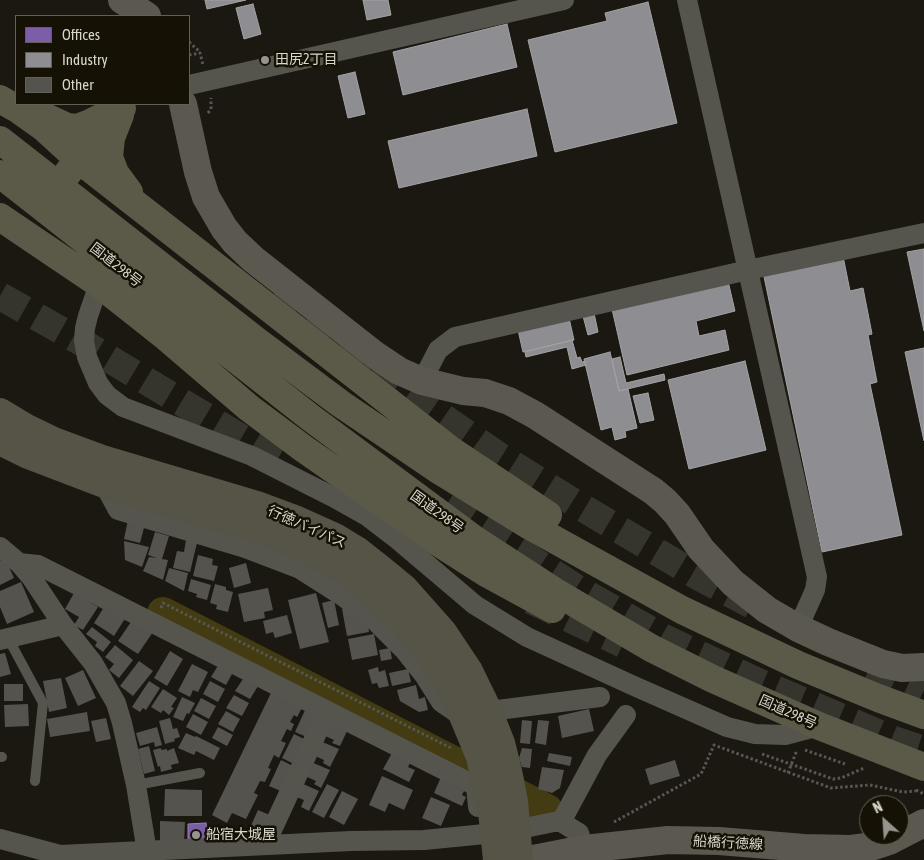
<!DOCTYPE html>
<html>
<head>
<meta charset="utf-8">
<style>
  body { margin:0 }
  #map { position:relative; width:924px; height:860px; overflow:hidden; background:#1a1811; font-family:"Asap Condensed",sans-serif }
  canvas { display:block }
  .legend { position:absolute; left:15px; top:15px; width:175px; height:90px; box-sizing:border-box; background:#151205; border:1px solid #636155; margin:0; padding:6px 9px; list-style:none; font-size:15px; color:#d8d7ce }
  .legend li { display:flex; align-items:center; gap:10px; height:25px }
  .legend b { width:25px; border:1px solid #636155 }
  .north { position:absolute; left:859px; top:795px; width:50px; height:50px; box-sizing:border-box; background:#151205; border:1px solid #636155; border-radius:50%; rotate:334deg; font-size:14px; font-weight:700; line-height:20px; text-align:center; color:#d8d7ce }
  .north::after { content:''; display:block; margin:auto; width:18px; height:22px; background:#96948c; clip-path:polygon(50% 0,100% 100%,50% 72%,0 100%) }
</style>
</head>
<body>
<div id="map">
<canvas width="924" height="860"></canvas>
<ul class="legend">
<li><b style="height:14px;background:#7b5ea7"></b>Offices</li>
<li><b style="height:14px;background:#8d8d92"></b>Industry</li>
<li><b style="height:14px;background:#55534d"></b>Other</li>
</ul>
<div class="north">N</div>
</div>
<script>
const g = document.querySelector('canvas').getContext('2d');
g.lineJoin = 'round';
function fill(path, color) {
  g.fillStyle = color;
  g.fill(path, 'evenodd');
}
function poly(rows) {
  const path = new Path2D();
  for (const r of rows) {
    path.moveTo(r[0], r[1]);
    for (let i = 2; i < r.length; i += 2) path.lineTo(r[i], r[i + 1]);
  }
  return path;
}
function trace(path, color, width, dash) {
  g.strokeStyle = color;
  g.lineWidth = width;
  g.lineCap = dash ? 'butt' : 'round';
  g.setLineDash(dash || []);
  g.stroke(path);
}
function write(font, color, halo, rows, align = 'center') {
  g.font = font + ' "Asap Condensed","Noto Sans JP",sans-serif';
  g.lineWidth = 5;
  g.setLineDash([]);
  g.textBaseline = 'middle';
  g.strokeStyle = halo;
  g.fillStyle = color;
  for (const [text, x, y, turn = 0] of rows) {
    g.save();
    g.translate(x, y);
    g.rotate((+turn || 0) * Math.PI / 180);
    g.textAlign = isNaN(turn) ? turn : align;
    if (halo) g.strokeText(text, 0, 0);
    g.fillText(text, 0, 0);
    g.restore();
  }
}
const offices = poly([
  [206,823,207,832,220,832,220,843,188,845,188,824,206,823]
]);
fill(offices, '#7b5ea7');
trace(offices, '#9782b3', 1);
const industry = poly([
  [205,0,246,0,207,9,205,0],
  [363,0,388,0,391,15,367,20,363,0],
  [648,2,677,123,555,152,528,40,607,21,605,13,648,2],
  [253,4,261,34,244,39,236,8,253,4],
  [507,24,517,67,403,95,393,52,507,24],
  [355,72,365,114,348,118,338,76,355,72],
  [527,109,537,156,399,188,388,141,527,109],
  [924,249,924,331,907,252,924,249],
  [843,256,850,291,863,288,872,334,868,335,877,382,870,384,902,535,822,552,763,272,843,256],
  [728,281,735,311,696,321,699,336,725,330,729,350,627,375,612,309,728,281],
  [594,313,598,332,588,335,583,316,594,313],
  [569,318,574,340,523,352,518,330,569,318],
  [572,340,577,358,580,357,582,362,585,361,586,365,572,369,567,347,526,357,525,352,572,340],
  [924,348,924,441,905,352,924,348],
  [610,352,619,391,628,389,637,428,625,431,626,437,615,440,612,427,601,430,584,359,610,352],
  [620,357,626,383,664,374,665,380,619,391,612,359,620,357],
  [745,361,766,450,689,469,668,380,745,361],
  [648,393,654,420,640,423,633,396,648,393]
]);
fill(industry, '#8d8d92');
trace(industry, '#a4a3a4', 1);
trace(poly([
  [163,613,547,810]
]), '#433b11', 32);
fill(poly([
  [128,520,145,524,140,543,124,539],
  [155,532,169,536,162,559,168,560,163,580,143,571,149,557,157,558,148,555],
  [186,540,197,543,190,572,173,568,177,551,184,552],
  [124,541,149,547,142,567,125,560],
  [198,555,213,559,212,565,218,566,214,581,193,576],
  [5,558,14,578,0,585,0,561],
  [246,563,251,583,234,588,229,568],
  [169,568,188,573,184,591,165,581],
  [191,579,211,585,207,600,196,597,197,594,188,591],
  [21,582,34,612,7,624,0,607,0,591],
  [215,584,226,587,226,590,233,592,228,612,216,609,217,605,210,603],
  [268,588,273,610,264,612,265,618,244,622,238,594],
  [74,593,98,607,83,630,74,625,79,617,65,609],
  [316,593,329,642,300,649,288,600],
  [334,600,339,625,328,628,322,603],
  [106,604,126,617,114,636,94,623],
  [349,608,368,625,369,632,347,636,342,609],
  [287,615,292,633,275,638,273,632,266,634,263,621],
  [133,619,153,632,138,654,118,641],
  [92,627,111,642,103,652,95,646,97,642,86,634],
  [374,634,378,655,352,660,348,639],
  [115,645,133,660,119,678,109,670,114,664,105,657],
  [390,648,392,659,381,661,379,650],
  [170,651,183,659,167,686,154,678],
  [5,653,11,674,0,677,0,654],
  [139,661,153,671,133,696,120,686],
  [192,664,208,672,198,692,193,690,190,697,178,691],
  [219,664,233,672,226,685,211,677],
  [378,667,379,672,385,670,389,686,379,688,377,683,372,684,368,670],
  [408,669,411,682,392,686,389,673],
  [83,670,96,698,78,706,65,678],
  [61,678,67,708,49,712,43,681],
  [243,679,258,686,250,699,235,691],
  [149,681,160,688,146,710,143,708,140,712,132,707],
  [210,681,225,689,218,702,203,694],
  [4,684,23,684,23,701,4,701],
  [416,685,419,699,425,697,428,710,419,712,400,701,397,690],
  [163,689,177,698,171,707,174,708,169,715,163,710,161,713,151,707],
  [271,693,302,708,297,717,294,715,290,722,294,724,291,731,287,729,281,741,286,743,279,758,274,755,268,768,271,769,265,782,260,781,254,793,258,795,246,819,232,813,227,823,212,815],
  [234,695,249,703,242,716,226,708],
  [182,697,195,703,189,714,187,713,183,721,173,717],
  [201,698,216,706,209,719,194,711],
  [28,704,29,726,5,727,4,705],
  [306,708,320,714,309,738,295,732],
  [589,709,594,731,562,738,558,716],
  [226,711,240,719,233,732,218,724],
  [87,712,90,731,50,737,47,719],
  [193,714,208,722,201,735,186,727],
  [106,718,111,739,96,742,91,721],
  [170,718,173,729,177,728,180,737,174,739,175,741,165,744,159,721],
  [330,720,348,729,340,746,332,743,334,740,323,735],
  [522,720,532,721,530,744,520,743],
  [538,720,549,721,546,745,535,743],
  [157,727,162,745,155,747,154,742,140,746,136,733],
  [218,727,233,735,227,746,212,738],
  [186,733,195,737,196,736,220,748,214,760,196,751,194,755,178,748],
  [294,734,308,741,296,765,282,758],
  [320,741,339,749,330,767,323,763,324,760,313,755],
  [149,746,155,771,144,774,138,749],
  [161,748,161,750,167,749,167,751,174,748,179,763,171,765,172,769,161,772,160,766,158,767,153,750],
  [522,748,532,749,530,768,522,767,519,758],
  [392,753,410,763,408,767,415,770,409,782,383,769],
  [549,753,572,757,570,766,547,761],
  [281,760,295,767,283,792,269,786],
  [675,760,680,776,650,785,645,769],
  [311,762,330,770,321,788,314,784,316,781,305,776],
  [542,767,564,770,560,788,552,793,538,789],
  [382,776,413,790,404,810,389,803,385,812,369,805],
  [441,777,466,787,462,795,466,797,462,806,434,793],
  [301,783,319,791,309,811,301,807,304,800,294,796],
  [327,784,339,790,324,818,312,812],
  [165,789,202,790,202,816,164,816],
  [342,791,358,799,344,825,329,817],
  [431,797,450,805,441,826,422,818],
  [258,810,272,816,263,837,249,830],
  [160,821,185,822,184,842,160,841]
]), '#55534d');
trace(poly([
  [273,295,412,396,499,456,573,502,701,578,752,605],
  [0,296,78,340,288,466],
  [447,504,576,588,666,639,758,682,894,740,924,750],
  [531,600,623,644],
  [871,665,924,690]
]), '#36352d', 28, [28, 14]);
trace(poly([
  [189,42,200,52],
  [189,55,200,53,203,65],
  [208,113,211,109,211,98],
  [161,608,163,603,453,749],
  [805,750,845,764],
  [762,754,833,779,841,778,864,768],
  [788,773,797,750],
  [916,790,924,794],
  [614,822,701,774,714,745,831,788,870,785,903,792,916,791]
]), '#585752', 3, [2.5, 2.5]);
trace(poly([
  [8,638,43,703,35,781],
  [0,757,2,757],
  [136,785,200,773]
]), '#55544d', 10);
trace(poly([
  [687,0,817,577,815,590,798,628],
  [189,85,564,0],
  [99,284,88,316,85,328,84,341,87,357,98,383,107,395,123,407,252,456,333,497,367,516,397,539,475,605,527,637,634,686,727,727,755,734,785,735,819,726],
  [422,381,438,350,455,337,748,270,924,233],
  [104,484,118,510,245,548,300,569,344,597,375,621,405,651,424,675,441,702,457,713,474,713,600,697],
  [0,547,19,563,31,577,63,625,93,663,116,703,122,723,136,785,147,852],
  [19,563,38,565,476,786,478,807],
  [0,640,63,625],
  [561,822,597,755,626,715],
  [0,839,60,855,351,841,424,840,505,832,554,822,561,822,579,833,584,849],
  [265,845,327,711]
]), '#55544d', 20);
trace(poly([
  [122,0,147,16],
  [183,104,198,172,206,197,224,228,235,242,253,259,375,355,399,371,422,381,463,391,485,393,509,401,535,415,653,491,665,501,677,514,701,549,733,583,767,610,798,628,828,642,883,664,902,668,924,667],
  [528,860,584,849,668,840,719,841,804,848,851,849,874,846,889,841,924,823]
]), '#5b594f', 28);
trace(poly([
  [0,412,25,427,56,442,102,459,260,506,295,519,335,537,358,551,382,570,404,588,443,632,469,671,487,708,501,743,508,771,514,801,519,860],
  [0,441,28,455,104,484,260,529,288,540,320,556,347,572,375,595,402,620,424,647,443,674,458,704,480,757,492,811,497,860]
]), '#565447', 28);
trace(poly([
  [0,99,19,110,43,127,78,159,452,451,548,515],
  [37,113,67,127,77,128,88,124,112,112],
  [120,115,111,138,109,157,115,173,129,192],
  [0,140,258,342,341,404,437,469,530,526,682,610,798,665,878,698,924,715],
  [0,174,311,418,474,539,554,591,651,648,713,679,819,726,924,767],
  [67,174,114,114,122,108],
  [0,217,99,284,166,337,249,408,304,449,439,543,486,573,552,609]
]), '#5b5948', 28);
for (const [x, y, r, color] of [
  [265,60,5,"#96948c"],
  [196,835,5,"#96948c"]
]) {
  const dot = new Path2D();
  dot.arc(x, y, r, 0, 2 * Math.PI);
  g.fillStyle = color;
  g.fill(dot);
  trace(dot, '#151205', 2);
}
write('14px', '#d8d7ce', '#151205', [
  ["田尻2丁目",275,60],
  ["船宿大城屋",206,835]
], 'left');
write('14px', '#d8d7ce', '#151205', [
  ["国道298号",116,265,38],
  ["国道298号",437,512,36],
  ["行徳バイパス",307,527,24],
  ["国道298号",788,712,24],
  ["船橋行徳線",728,843,3]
]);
</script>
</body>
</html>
